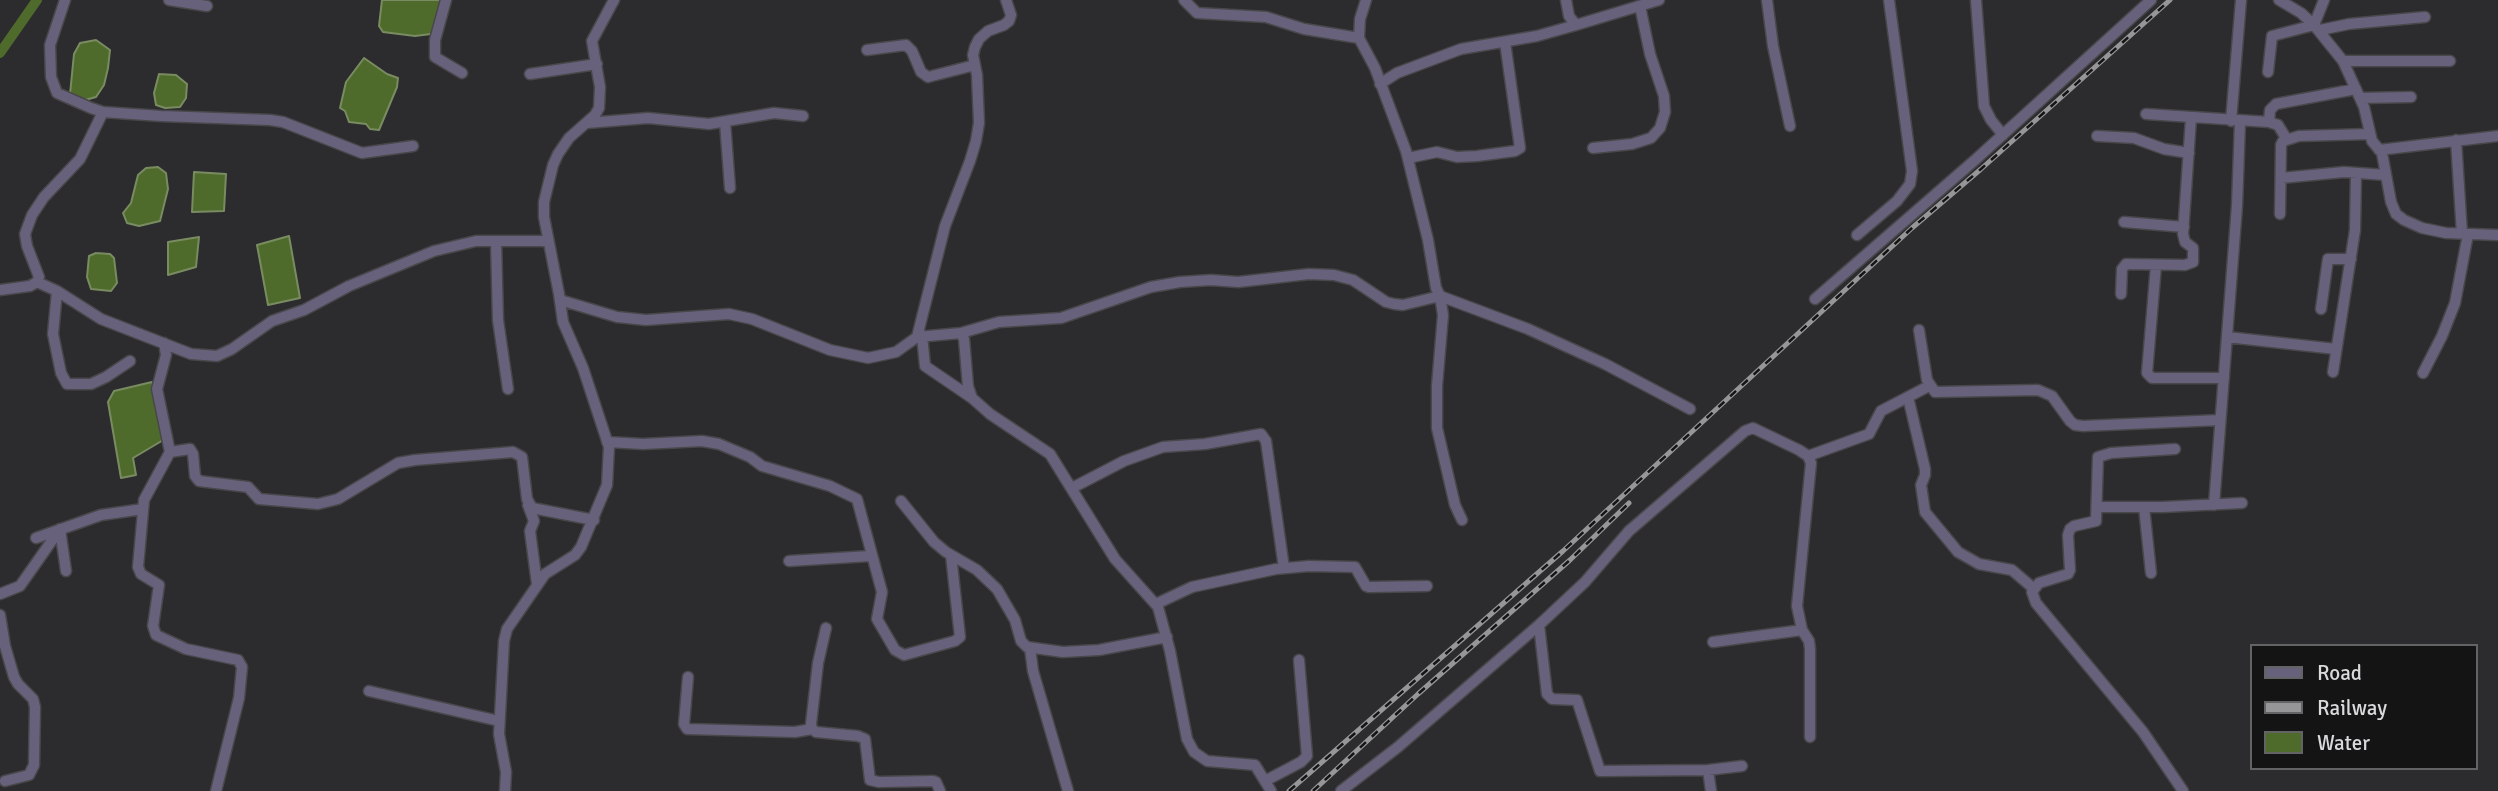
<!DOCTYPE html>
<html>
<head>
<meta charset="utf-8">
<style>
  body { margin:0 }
  #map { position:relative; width:2498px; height:791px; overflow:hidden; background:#2c2b2e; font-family:Signika,sans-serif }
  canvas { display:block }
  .legend { position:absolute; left:2250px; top:644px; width:228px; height:126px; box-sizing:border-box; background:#141415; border:2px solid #636365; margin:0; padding:9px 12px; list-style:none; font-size:21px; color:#dadadc }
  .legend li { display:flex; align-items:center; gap:14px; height:35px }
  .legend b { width:35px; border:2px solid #636365 }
</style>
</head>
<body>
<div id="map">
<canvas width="2498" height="791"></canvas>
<ul class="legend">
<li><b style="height:9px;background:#68617c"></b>Road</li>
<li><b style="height:9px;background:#969598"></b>Railway</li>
<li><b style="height:19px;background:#4f6b2c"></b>Water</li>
</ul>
</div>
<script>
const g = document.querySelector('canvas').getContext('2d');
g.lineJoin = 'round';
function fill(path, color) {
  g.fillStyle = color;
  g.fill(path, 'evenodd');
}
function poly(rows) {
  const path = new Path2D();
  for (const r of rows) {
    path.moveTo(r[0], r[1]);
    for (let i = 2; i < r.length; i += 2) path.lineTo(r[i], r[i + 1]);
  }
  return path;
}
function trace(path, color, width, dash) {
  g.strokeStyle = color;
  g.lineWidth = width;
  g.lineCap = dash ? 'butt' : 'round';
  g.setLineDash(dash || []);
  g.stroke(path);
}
const water = poly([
  [382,0,444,0,438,26,431,34,415,36,383,32,379,26,382,0],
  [96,40,110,50,108,68,104,85,96,97,85,100,70,94,74,54,80,43,96,40],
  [364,58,387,74,398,78,397,87,379,130,370,129,366,124,349,122,345,111,340,108,346,82,364,58],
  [159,74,176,75,187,84,186,98,180,107,165,108,156,105,154,93,159,74],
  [158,167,166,173,168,189,160,221,139,226,127,223,123,213,131,203,138,175,146,168,158,167],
  [194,172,226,174,224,211,192,212,194,172],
  [289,236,300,298,268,305,257,245,289,236],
  [199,237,196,267,168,275,168,242,199,237],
  [96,253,110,254,114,258,117,283,111,291,91,289,87,277,89,256,96,253],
  [152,382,165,439,133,458,136,475,121,478,108,402,114,391,152,382]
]);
fill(water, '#4f6b2c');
trace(water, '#798c61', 2);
trace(poly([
  [0,53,37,0]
]), '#4f6b2c', 10);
const street = poly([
  [65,0,50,45,51,77,57,93,91,108,103,112,161,116,270,120,283,122,362,153,413,146],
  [169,0,207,6],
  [446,0,435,40,435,57,462,73],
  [1184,0,1197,13,1266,17,1304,29,1359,38],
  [1366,0,1360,19,1359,38,1375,68,1406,151,1428,240,1436,288,1440,296,1528,329,1605,364,1690,409],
  [1566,0,1569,16,1576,25,1659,0],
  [1767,0,1773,46,1790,126],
  [1976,0,1984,106,1991,120,2003,135],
  [2279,0,2301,13,2314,25,2343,61,2364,107,2372,141,2382,153,2391,202,2396,214,2404,220,2422,228,2446,233,2498,235],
  [2320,30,2349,24,2425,17],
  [867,50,906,45,912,51,921,72,928,77,975,65],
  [2343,61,2450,61],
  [2268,72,2272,36,2314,25,2324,0],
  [530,74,597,64],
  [1380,84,1397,73,1461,49,1537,36,1576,25],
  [2360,98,2411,97],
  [2146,114,2269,122,2278,125,2286,138],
  [2231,121,2241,0],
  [725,122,730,188],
  [2269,122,2270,110,2276,104,2356,89],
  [587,123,648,118,709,124,774,113,803,116],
  [2097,136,2134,138,2164,149,2189,153],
  [2456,140,2462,234],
  [1593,148,1632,144,1651,138,1660,128,1665,112,1664,96,1650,54,1640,6],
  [2379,150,2498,136],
  [1408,158,1437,152,1457,157,1477,156,1515,151,1520,148,1505,42],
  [2281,178,2344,172,2386,175],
  [2280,214,2281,145,2283,141,2299,136,2370,134],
  [2124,222,2184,227],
  [1857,235,1897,201,1910,184,1912,171,1889,0],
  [496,241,498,320,508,389],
  [2156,265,2147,373,2152,378,2224,378],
  [37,282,57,291,101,319,191,354,217,356,232,349,272,321,304,310,349,286,434,251,476,241,548,241],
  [0,290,30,286,37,282,39,277,27,246,25,234,32,215,44,197,80,159,103,112],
  [57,291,53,334,61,373,67,384,91,384,106,377,130,361],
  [2121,294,2122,269,2126,264,2185,265,2193,262,2193,248,2185,242,2183,234,2191,118],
  [1815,299,1975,160,2151,0],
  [560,300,617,317,646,320,729,314,752,319,830,350,868,358,896,352,917,337,961,333,964,339,968,386,972,398,990,414,1050,454,1115,559,1158,607,1170,651,1187,739,1194,752,1207,761,1255,765,1271,791],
  [2321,309,2328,259,2351,259],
  [1919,330,1927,380,1935,392,2038,390,2052,396,2070,421,2075,425,2083,426,2220,420],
  [961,333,999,322,1061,318,1151,287,1180,282,1211,280,1238,282,1309,274,1334,275,1353,280,1386,302,1394,304,1403,305,1440,296,1443,315,1437,386,1437,428,1455,505,1462,520],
  [922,335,925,366,972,398],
  [917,337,945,226,970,161,976,141,979,123,977,75,973,55,975,47,979,39,988,31,1004,25,1009,21,1011,15,1006,0],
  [2227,337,2336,349],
  [164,343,166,355,157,389,170,452],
  [2333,372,2355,230,2356,173],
  [2423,373,2442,336,2455,303,2468,234],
  [1908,397,1925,469,1925,475,1921,485,1925,512,1958,552,1979,564,2012,570,2033,588],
  [607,442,643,444,702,441,719,444,750,457,762,466,830,486,857,499,882,592,877,619,895,650,904,655,955,641,960,637,951,555],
  [2175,449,2111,453,2098,457,2096,521,2074,526,2070,529,2068,535,2070,570,2068,574,2039,583,2032,592,2036,603,2143,732,2183,791],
  [1808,456,1869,434,1881,411,1929,386],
  [1072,488,1124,461,1163,447,1205,444,1261,434,1266,441,1284,568],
  [901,501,934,542,946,552,977,570,997,589,1015,620,1021,641,1027,647,1063,652,1099,650,1167,637],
  [528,505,534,521,530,531,537,584],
  [2214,505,2237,206,2240,122],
  [2097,507,2163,507,2242,503],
  [2144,507,2151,573],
  [60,529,66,571],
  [36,538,101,515,143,509],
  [789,561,870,556],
  [0,594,20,586,60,529],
  [1156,604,1192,587,1276,569,1309,566,1355,567,1366,586,1369,587,1427,586],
  [0,615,5,646,14,677,18,684,33,699,35,707,34,765,29,775,5,781],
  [1539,625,1547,694,1552,699,1577,700,1600,771,1708,770,1742,766],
  [826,628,818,663,811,724,812,729,816,732,858,736,865,739,870,780,879,782,933,781,936,782,940,791],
  [1713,642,1802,630],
  [1030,648,1033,671,1068,791],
  [688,677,684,724,687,729,795,732,812,729],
  [369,691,499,721],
  [1708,770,1711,791],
  [1265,781,1301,762,1307,756,1299,660],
  [216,791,239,698,242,667,238,660,186,649,156,635,153,626,159,585,141,574,138,567,144,500,170,452,190,449,193,454,195,476,199,481,248,487,259,499,318,504,338,499,398,463,415,460,513,452,522,457,527,499,532,508,594,520],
  [505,791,506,772,499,734,504,641,507,629,545,574,575,555,581,547,607,485,609,447,583,368,563,322,559,294,544,217,544,202,553,165,558,154,569,138,595,115,599,108,600,87,592,41,614,0],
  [1341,791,1398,747,1539,625,1585,582,1629,531,1745,431,1753,428,1799,450,1808,456,1811,463,1797,606,1802,630,1809,641,1810,649,1810,737]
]);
trace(street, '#48474a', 13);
trace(street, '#68617c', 10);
const rail = poly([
  [1289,791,1563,551,1912,228,1981,169,2170,0],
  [1313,791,1418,694,1570,560,1629,503]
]);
trace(rail, '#969598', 5);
trace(rail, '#141415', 2.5, [8]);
</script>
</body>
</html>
